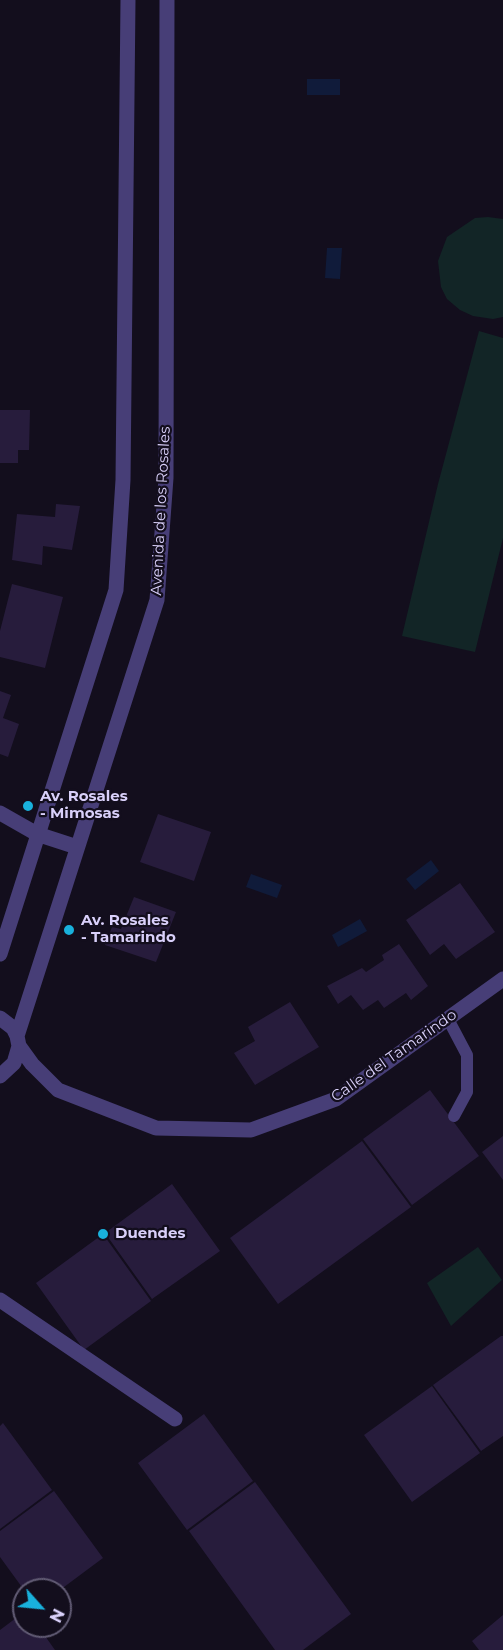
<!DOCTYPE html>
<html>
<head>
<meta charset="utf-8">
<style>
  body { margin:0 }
  #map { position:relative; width:503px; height:1650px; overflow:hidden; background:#130e1d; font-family:Montserrat,sans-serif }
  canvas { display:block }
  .north { position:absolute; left:12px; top:1578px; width:60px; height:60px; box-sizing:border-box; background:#130e1d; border:2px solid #625c75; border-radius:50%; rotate:117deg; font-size:16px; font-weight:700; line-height:24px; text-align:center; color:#d9d0fa }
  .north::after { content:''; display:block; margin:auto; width:21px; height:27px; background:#19b1dc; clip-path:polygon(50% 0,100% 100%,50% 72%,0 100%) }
</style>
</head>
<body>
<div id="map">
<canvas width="503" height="1650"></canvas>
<div class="north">N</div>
</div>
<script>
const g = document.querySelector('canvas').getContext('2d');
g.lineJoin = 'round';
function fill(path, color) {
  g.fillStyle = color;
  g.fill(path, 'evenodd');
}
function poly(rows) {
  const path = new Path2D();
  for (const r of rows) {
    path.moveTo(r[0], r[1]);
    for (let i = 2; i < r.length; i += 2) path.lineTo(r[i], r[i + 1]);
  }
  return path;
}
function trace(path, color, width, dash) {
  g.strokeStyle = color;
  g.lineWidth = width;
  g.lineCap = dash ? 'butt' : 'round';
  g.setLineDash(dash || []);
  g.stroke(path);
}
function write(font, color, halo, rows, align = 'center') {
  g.font = font + ' Montserrat,sans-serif';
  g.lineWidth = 4.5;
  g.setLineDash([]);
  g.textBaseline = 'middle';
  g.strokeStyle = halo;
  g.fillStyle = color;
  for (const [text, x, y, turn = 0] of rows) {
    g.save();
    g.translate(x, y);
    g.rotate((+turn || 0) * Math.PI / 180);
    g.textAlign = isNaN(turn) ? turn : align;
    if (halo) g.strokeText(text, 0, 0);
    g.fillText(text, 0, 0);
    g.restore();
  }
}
fill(poly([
  [488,217,503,219,503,317,493,319,473,316,460,310,447,299,441,287,438,261,447,237,475,218],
  [479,331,503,338,503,538,475,652,402,636,438,484],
  [478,1247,502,1280,451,1326,427,1283]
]), '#122526');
fill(poly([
  [307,79,340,79,340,95,307,95],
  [327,248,342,248,340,279,325,278],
  [431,860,439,871,415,890,406,879],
  [251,874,282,885,277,898,246,887],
  [360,919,367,931,338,947,332,935]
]), '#101b3a');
fill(poly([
  [0,410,30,410,29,450,18,450,18,463,0,463],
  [56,504,80,506,72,550,43,546,42,565,12,560,17,514,55,517],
  [12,584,63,597,45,668,0,657,0,631],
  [0,691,11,695,3,718,19,724,8,757,0,754],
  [158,814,211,832,194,881,140,862],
  [460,883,495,932,456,959,444,944,430,955,406,920],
  [134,897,176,912,156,962,105,945,112,927,121,929],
  [399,944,428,986,411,1000,406,993,384,1008,378,1000,363,1010,351,995,338,1004,327,986,362,968,366,972,384,960,382,955],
  [290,1002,319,1047,255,1085,234,1053,255,1041,248,1027],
  [430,1090,479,1156,412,1205,363,1139],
  [503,1136,503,1180,482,1152],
  [362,1141,411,1207,278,1304,230,1238],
  [172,1184,220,1251,152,1299,105,1233],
  [103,1234,151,1301,84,1350,36,1283],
  [501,1336,503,1336,503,1436,481,1451,433,1385],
  [432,1386,480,1453,412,1502,364,1435],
  [204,1414,253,1481,187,1530,138,1463],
  [3,1423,52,1490,0,1529,0,1426],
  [255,1482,351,1614,303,1650,275,1650,189,1531],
  [54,1491,103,1558,60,1590,24,1590,0,1557,0,1531],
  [24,1612,24,1626,38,1626,55,1650,0,1650,0,1630],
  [503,1615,503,1650,479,1650,472,1641]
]), '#271c3c');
trace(poly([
  [448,1019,467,1055,467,1092,454,1116]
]), '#473e77', 12);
trace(poly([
  [0,813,37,834,77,847],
  [0,954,116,590,123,480,128,0],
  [0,1018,13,1028,17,1036,19,1046,14,1063,0,1076],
  [17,1036,157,600,166,478,167,0],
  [19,1046,32,1064,58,1090,156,1128,251,1130,336,1099,503,979],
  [0,1300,175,1419]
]), '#473e77', 15);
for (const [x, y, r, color] of [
  [28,806,6,"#19b1dc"],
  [69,930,6,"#19b1dc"],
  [103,1234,6,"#19b1dc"]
]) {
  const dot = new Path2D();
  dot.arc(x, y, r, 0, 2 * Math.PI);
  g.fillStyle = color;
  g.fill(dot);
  trace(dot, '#130e1d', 2);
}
write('15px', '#d9d0fa', '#130e1d', [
  ["Avenida de los Rosales",161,511,-87],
  ["Calle del Tamarindo",394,1056,-35]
]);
write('bold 15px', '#d9d0fa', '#130e1d', [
  ["Av. Rosales",40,797],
  ["- Mimosas",40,814],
  ["Av. Rosales",81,921],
  ["- Tamarindo",81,938],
  ["Duendes",115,1234]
], 'left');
</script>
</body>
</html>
